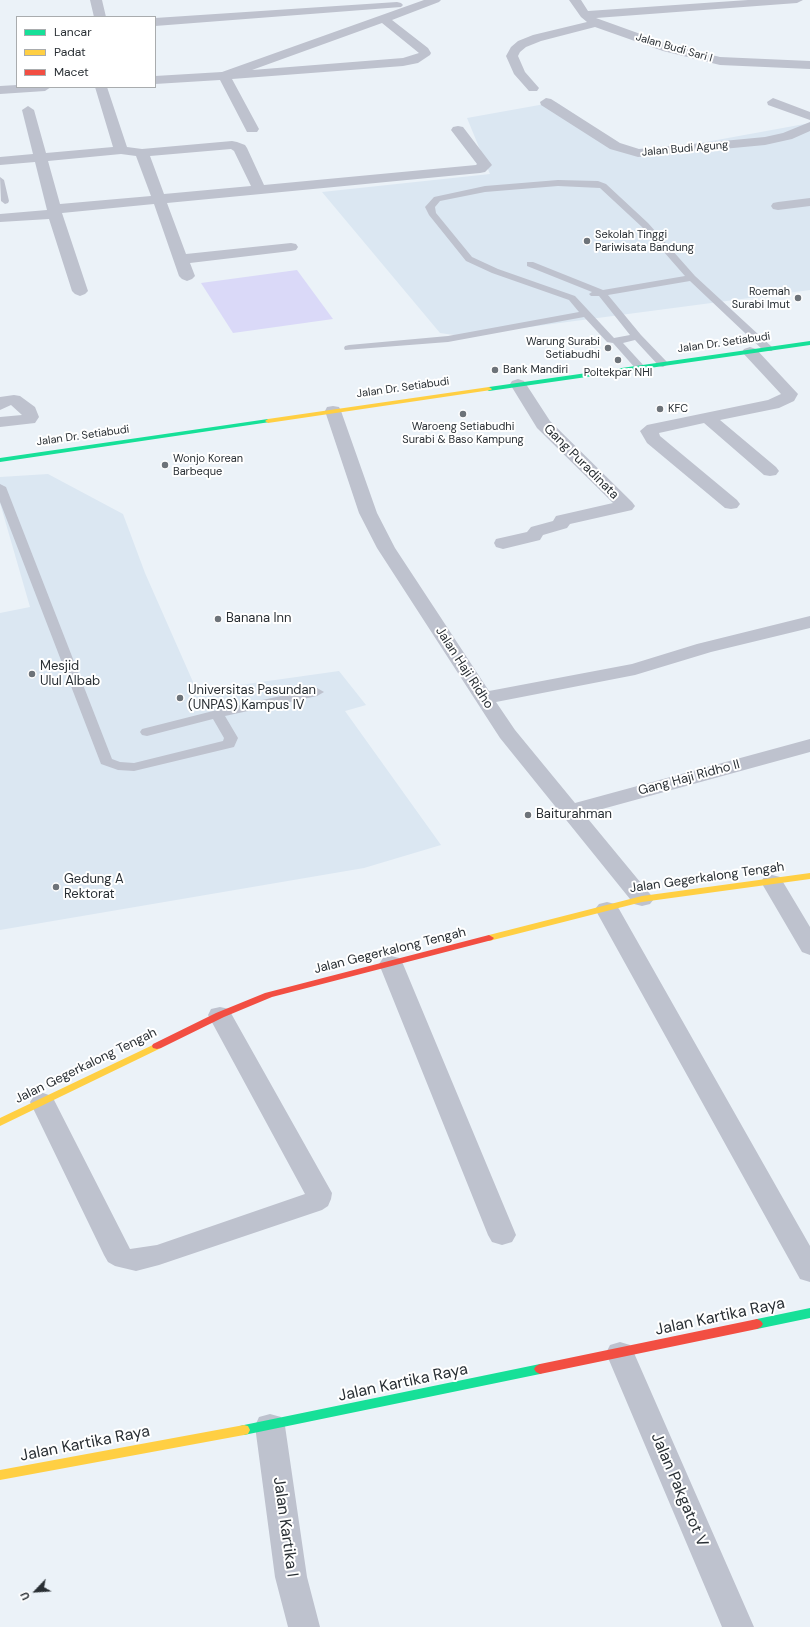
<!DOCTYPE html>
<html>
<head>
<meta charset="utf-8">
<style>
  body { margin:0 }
  #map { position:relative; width:810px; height:1627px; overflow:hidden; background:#ebf2f8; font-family:"DM Sans",sans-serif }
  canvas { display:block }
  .legend { position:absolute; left:16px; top:16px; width:140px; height:72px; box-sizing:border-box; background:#fff; border:1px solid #a9acae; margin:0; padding:5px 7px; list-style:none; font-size:12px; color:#292f34 }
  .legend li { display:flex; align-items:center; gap:8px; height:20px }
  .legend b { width:20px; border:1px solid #a9acae }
  .north { position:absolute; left:16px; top:1571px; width:40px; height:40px; -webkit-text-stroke:3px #fff; paint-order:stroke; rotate:245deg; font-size:11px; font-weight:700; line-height:16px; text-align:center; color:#292f34 }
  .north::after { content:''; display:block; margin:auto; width:14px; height:18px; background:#292f34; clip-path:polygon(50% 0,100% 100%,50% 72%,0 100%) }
</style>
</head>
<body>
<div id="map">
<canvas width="810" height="1627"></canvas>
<ul class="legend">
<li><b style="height:5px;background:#16e098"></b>Lancar</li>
<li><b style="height:5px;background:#ffcf43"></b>Padat</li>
<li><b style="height:5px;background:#f24e42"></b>Macet</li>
</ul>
<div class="north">U</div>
</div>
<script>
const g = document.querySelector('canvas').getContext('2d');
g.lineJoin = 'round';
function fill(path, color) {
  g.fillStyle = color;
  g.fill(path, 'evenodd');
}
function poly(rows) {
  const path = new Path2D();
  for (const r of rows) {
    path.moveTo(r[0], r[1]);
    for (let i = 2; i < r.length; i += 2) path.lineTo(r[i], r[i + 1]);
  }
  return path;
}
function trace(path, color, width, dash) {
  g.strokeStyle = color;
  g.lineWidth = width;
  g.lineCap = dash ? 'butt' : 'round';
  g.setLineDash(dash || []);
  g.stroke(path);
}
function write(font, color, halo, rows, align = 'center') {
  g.font = font + ' "DM Sans",sans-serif';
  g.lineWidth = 4;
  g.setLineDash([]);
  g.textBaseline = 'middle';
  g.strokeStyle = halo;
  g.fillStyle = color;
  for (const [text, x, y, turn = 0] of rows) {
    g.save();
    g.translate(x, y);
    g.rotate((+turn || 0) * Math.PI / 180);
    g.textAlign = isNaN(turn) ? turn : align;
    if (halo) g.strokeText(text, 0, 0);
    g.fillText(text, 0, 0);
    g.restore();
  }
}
fill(poly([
  [556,102,635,155,810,123,810,290,461,336,440,333,322,192,490,174,467,118],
  [48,474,123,514,145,573,197,691,339,671,366,705,345,711,441,845,364,868,0,930,0,613,30,607,0,503,0,477]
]), '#dbe7f2');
fill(poly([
  [297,270,333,319,233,333,201,283]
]), '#dad9f8');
fill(poly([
  [0,177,4,180,9,201,8,203,5,204,1,201,0,177],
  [558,180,598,181,606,184,648,223,695,276,772,347,773,349,772,351,764,351,690,281,608,295,641,335,667,362,668,364,663,367,659,366,635,340,623,343,645,367,640,370,636,369,613,343,607,342,584,317,448,342,345,350,344,348,345,346,349,345,448,336,579,312,569,300,492,273,466,261,429,215,425,207,434,197,485,186,558,180],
  [558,186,600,188,642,227,685,276,603,290,533,262,527,262,527,266,592,292,589,294,591,296,599,296,630,335,614,338,575,296,498,269,472,257,436,213,435,207,440,201,485,192,558,186],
  [0,484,6,487,112,759,120,762,134,763,223,741,224,738,213,719,147,736,142,735,140,732,142,729,217,710,317,688,324,692,317,696,225,716,238,738,234,747,134,771,118,770,101,764,0,502,0,484]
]), '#bec2ce');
fill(poly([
  [90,0,102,0,106,17,94,17,90,0],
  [424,0,441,0,439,2,392,20,428,48,431,53,430,55,418,63,403,66,232,79,259,129,257,132,247,132,220,80,155,84,155,76,222,72,424,0],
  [382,23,419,53,403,58,252,70,382,23],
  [569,0,581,0,588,11,748,0,803,0,797,3,596,18,671,45,720,57,810,61,810,69,720,65,663,51,595,27,541,41,526,47,520,52,518,56,525,72,539,88,537,91,529,91,514,74,506,56,511,47,518,41,533,35,587,22,581,17,569,0],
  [397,2,401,3,403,5,401,7,155,26,155,18,397,2],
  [17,85,17,87,51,87,45,91,0,94,0,86,17,85],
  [95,87,107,87,127,147,142,149,232,141,237,142,245,145,247,148,264,185,476,165,477,164,451,130,453,127,458,126,463,127,492,165,485,172,480,173,167,203,186,254,291,243,296,244,298,247,296,250,291,251,190,263,195,276,192,279,187,281,182,279,179,276,154,204,62,213,88,291,85,294,80,296,75,294,72,291,49,219,0,222,0,214,47,210,35,162,0,165,0,157,33,154,22,110,28,106,34,110,46,153,113,147,95,87],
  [231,149,234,151,251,186,164,194,150,156,231,149],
  [121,154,136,156,151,196,60,204,48,161,121,154],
  [546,98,551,99,620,143,639,149,765,137,783,133,810,122,810,131,792,139,765,145,638,157,610,149,541,105,540,102,546,98],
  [773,98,810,112,810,120,768,105,767,102,773,98],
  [810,198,810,206,778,210,773,209,771,206,773,203,778,202,810,198],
  [750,347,756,349,798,394,794,401,779,408,720,420,776,467,779,471,776,475,770,476,764,475,704,423,659,433,660,436,737,500,740,504,737,508,731,509,725,508,647,443,640,431,647,425,768,400,781,394,742,352,744,349,750,347],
  [518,379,524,381,550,421,632,502,635,506,632,510,570,524,567,528,543,535,540,540,503,549,496,547,494,543,496,539,527,532,531,527,553,521,556,516,613,503,537,428,510,384,512,381,518,379],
  [14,395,20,396,35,407,39,417,35,423,0,427,0,417,22,415,11,405,0,410,0,397,14,395],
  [333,406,339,407,341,411,377,513,395,548,489,691,632,664,697,644,810,616,810,628,711,652,635,675,496,702,515,730,575,803,810,739,810,752,584,814,650,894,654,899,650,904,642,906,634,904,500,738,377,548,359,513,325,411,327,407,333,406],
  [772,875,780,877,810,927,810,955,802,952,761,882,764,877,772,875],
  [607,902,615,904,619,909,810,1246,810,1282,800,1279,595,909,599,904,607,902],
  [391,956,399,958,403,964,516,1235,512,1242,502,1245,492,1242,488,1235,379,964,383,958,391,956],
  [220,1007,229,1009,232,1015,332,1193,331,1199,328,1206,322,1210,159,1265,136,1271,115,1266,108,1262,104,1255,30,1102,34,1096,43,1093,52,1096,130,1249,157,1245,305,1194,208,1015,211,1009,220,1007],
  [620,1342,630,1345,634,1353,754,1627,722,1627,606,1353,610,1345,620,1342],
  [270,1414,281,1417,285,1426,307,1577,320,1627,288,1627,275,1577,255,1426,259,1417,270,1414]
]), '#bec2ce');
fill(poly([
  [810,341,810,345,489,391,486,389,489,387,810,341],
  [268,419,271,421,270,422,0,462,0,458,268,419],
  [810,1308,810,1318,757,1329,753,1327,751,1324,753,1321,757,1319,810,1308],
  [540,1364,544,1366,546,1369,544,1372,540,1374,244,1435,240,1434,238,1430,240,1426,244,1425,540,1364]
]), '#16e098');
fill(poly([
  [489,387,492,389,491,390,268,423,265,421,268,419,489,387],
  [810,873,810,879,642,902,489,941,484,938,489,935,642,896,810,873],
  [157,1043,161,1044,162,1046,161,1048,0,1126,0,1118,157,1043],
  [244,1425,248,1426,250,1430,248,1434,244,1435,0,1480,0,1470,244,1425]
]), '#ffcf43');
fill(poly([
  [489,935,494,938,492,940,272,997,224,1017,161,1048,157,1049,153,1048,152,1046,153,1044,216,1013,265,993,489,935],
  [757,1319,761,1321,763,1324,761,1327,757,1329,540,1374,536,1372,534,1369,536,1366,540,1364,757,1319]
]), '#f24e42');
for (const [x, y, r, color] of [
  [587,241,4,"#6d7379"],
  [798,298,4,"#6d7379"],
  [608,348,4,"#6d7379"],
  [618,360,4,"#6d7379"],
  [495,370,4,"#6d7379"],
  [660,409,4,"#6d7379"],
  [463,414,4,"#6d7379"],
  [165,465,4,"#6d7379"],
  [218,619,4,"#6d7379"],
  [32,674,4,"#6d7379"],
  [180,698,4,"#6d7379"],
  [528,815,4,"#6d7379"],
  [56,887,4,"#6d7379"]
]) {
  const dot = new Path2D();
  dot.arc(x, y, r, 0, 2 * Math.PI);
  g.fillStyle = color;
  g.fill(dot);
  trace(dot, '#fff', 1.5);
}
write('11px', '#292f34', '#fff', [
  ["Jalan Budi Sari I",674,48,16],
  ["Jalan Budi Agung",685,149,-5],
  ["Jalan Dr. Setiabudi",724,343,-8],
  ["Jalan Dr. Setiabudi",403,388,-8],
  ["Jalan Dr. Setiabudi",83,436,-8]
]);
write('11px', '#292f34', '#fff', [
  ["Sekolah Tinggi",595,235],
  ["Pariwisata Bandung",595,248],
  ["Roemah",790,292,"right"],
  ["Surabi Imut",790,305,"right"],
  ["Warung Surabi",600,342,"right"],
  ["Setiabudhi",600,355,"right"],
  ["Bank Mandiri",503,370],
  ["Poltekpar NHI",618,373,"center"],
  ["KFC",668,409],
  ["Waroeng Setiabudhi",463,427,"center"],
  ["Surabi & Baso Kampung",463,440,"center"],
  ["Wonjo Korean",173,459],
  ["Barbeque",173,472]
], 'left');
write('13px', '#292f34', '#fff', [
  ["Gang Puradinata",581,462,45],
  ["Jalan Haji Ridho",464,668,57],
  ["Gang Haji Ridho II",689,778,-15],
  ["Jalan Gegerkalong Tengah",707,878,-8],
  ["Jalan Gegerkalong Tengah",390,951,-14],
  ["Jalan Gegerkalong Tengah",86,1066,-26]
]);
write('13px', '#292f34', '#fff', [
  ["Banana Inn",226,619],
  ["Mesjid",40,667],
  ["Ulul Albab",40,682],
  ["Universitas Pasundan",188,691],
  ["(UNPAS) Kampus IV",188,706],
  ["Baiturahman",536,815],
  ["Gedung A",64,880],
  ["Rektorat",64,895]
], 'left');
write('16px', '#292f34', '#fff', [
  ["Jalan Kartika Raya",720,1317,-12],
  ["Jalan Kartika Raya",403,1383,-12],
  ["Jalan Kartika Raya",85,1444,-11],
  ["Jalan Pakgatot V",679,1490,67],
  ["Jalan Kartika I",285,1527,82]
]);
</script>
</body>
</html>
